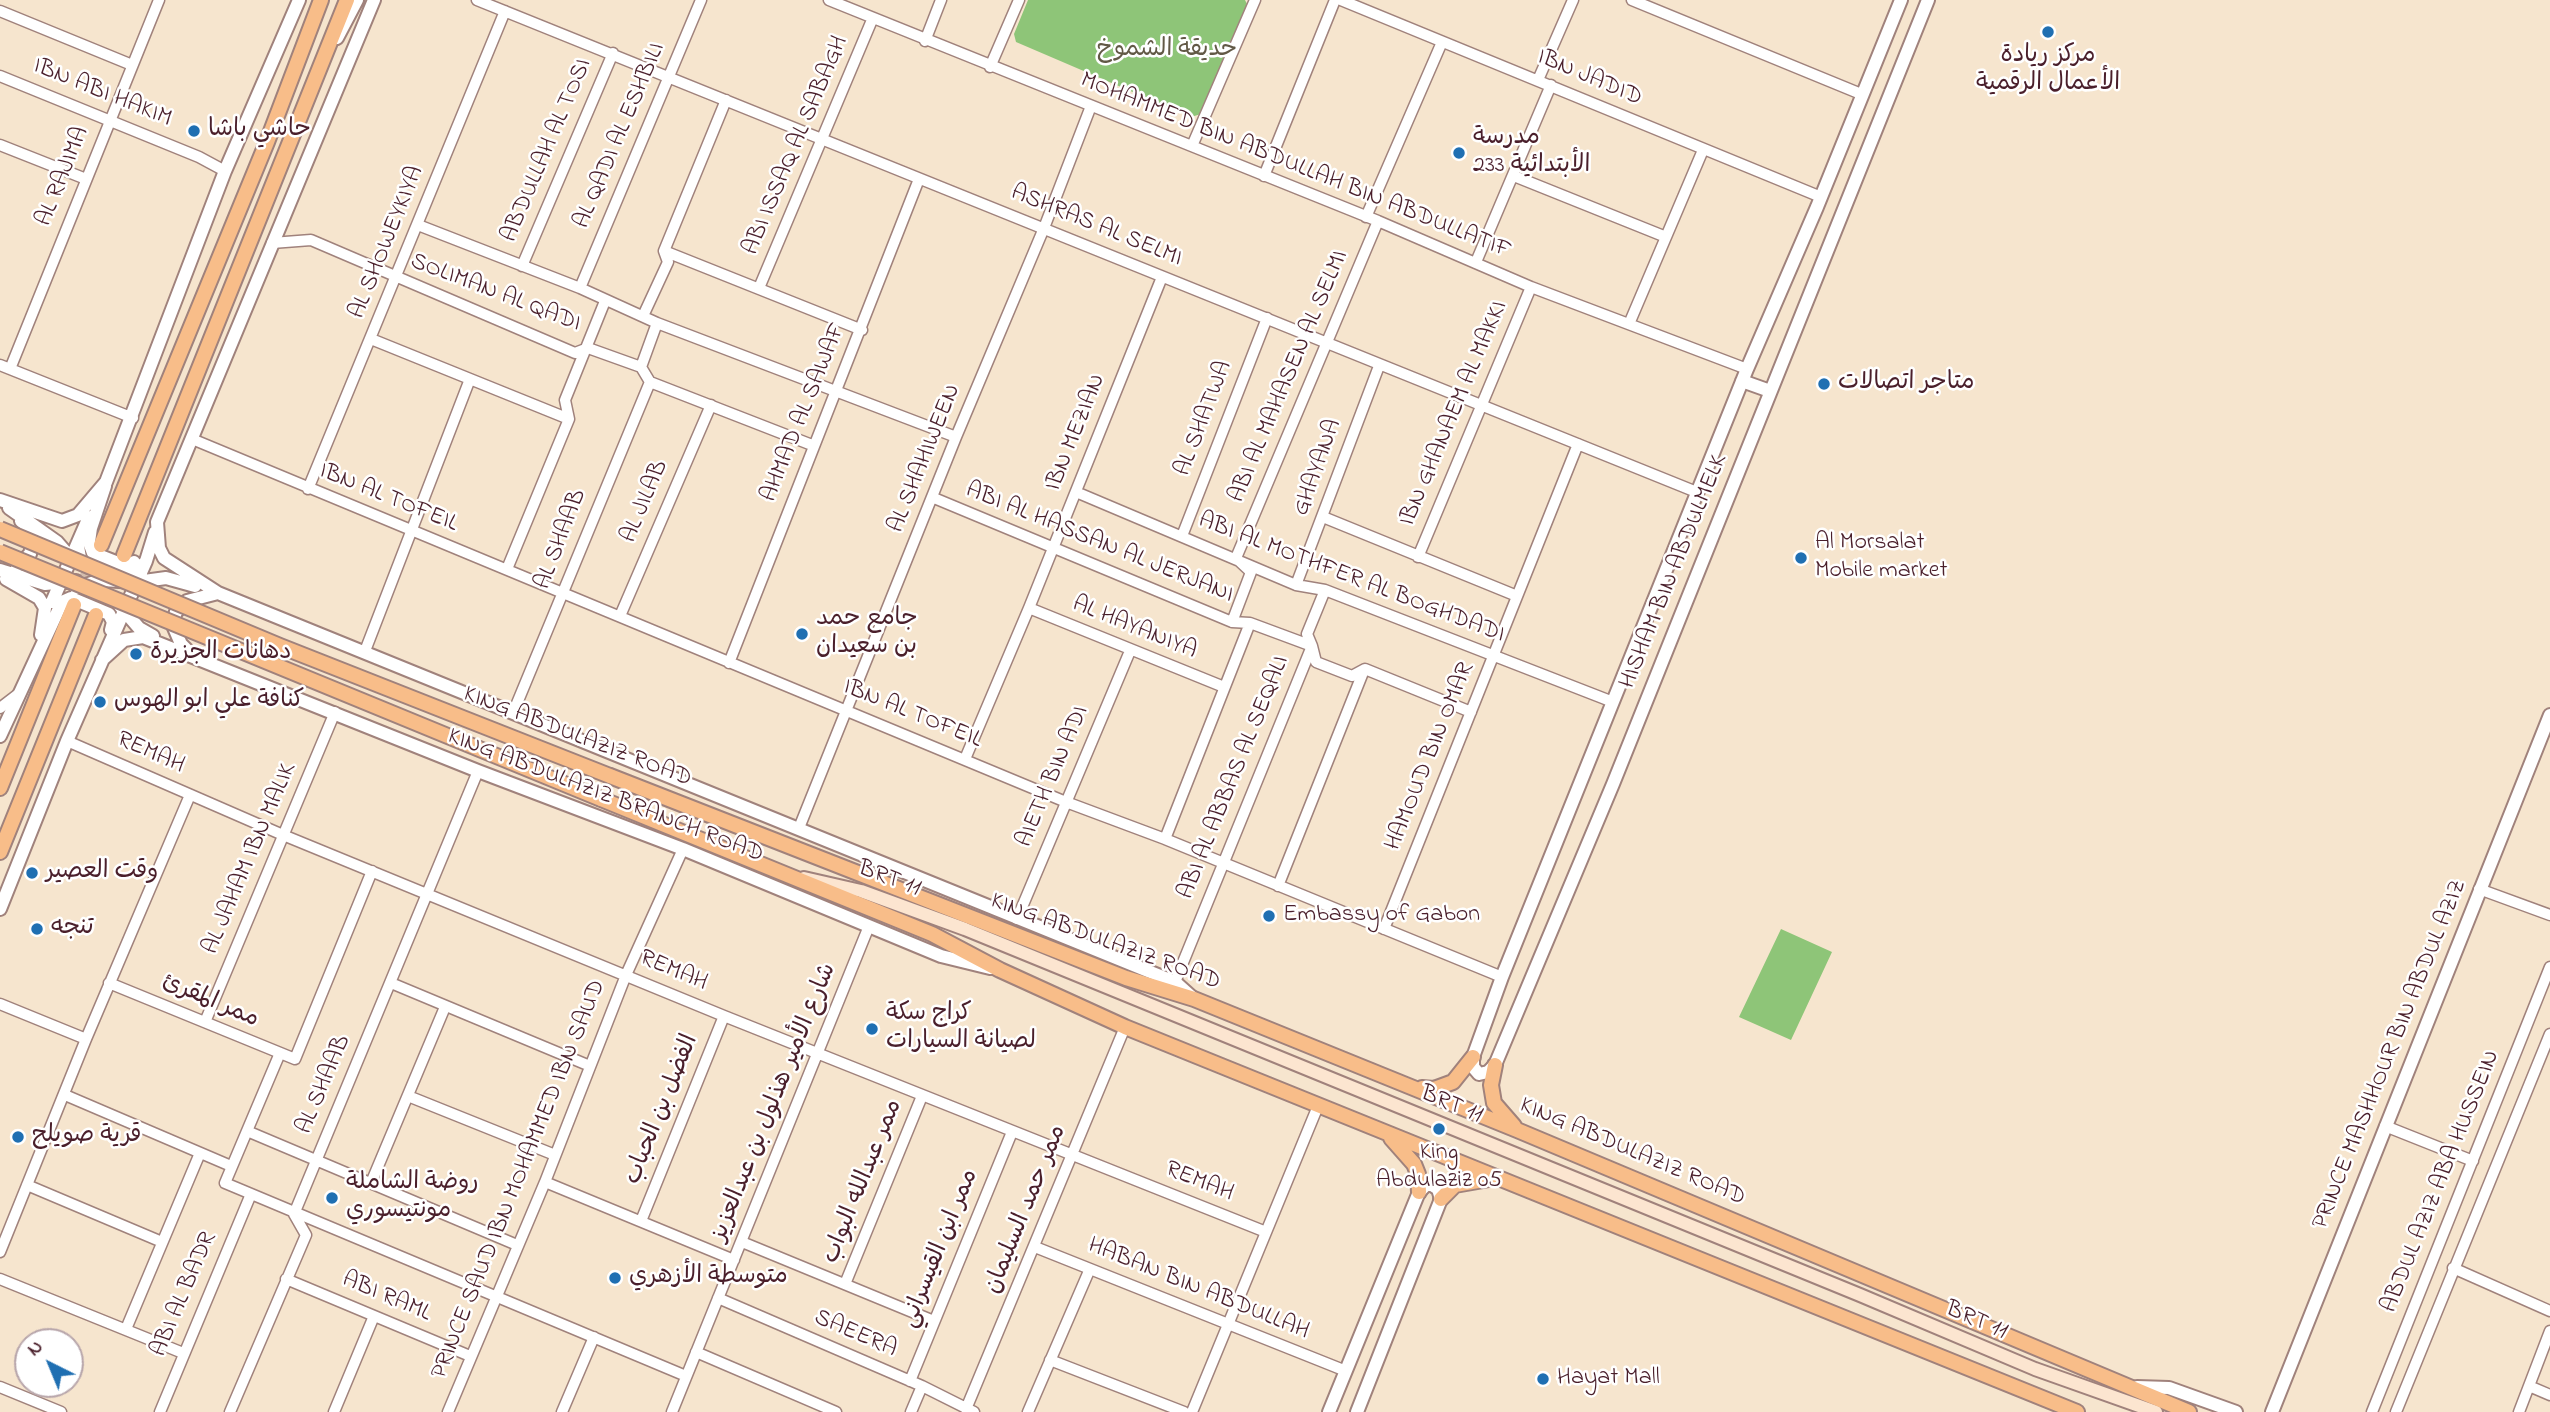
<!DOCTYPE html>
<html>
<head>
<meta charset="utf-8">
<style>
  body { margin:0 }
  #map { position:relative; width:2550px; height:1412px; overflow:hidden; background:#f6e5ce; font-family:"Indie Flower",sans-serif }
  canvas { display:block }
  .north { position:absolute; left:14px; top:1328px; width:70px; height:70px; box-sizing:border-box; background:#fff; border:2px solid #b7a5aa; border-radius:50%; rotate:317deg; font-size:19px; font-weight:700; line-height:28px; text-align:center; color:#4a1f2b }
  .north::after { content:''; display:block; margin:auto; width:24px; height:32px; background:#1f6fb2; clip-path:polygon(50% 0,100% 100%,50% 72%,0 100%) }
</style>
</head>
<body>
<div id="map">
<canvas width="2550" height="1412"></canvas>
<div class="north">N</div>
</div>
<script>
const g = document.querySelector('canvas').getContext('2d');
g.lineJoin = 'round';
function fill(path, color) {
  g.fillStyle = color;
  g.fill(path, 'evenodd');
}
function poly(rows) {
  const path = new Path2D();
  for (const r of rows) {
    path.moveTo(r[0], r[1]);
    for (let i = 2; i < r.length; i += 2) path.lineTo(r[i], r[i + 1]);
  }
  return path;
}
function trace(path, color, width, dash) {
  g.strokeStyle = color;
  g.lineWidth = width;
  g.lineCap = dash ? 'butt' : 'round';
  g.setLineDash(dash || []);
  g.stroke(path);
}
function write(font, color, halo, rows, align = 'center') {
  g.font = font + ' "Indie Flower","Playpen Sans Arabic",sans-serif';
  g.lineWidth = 5;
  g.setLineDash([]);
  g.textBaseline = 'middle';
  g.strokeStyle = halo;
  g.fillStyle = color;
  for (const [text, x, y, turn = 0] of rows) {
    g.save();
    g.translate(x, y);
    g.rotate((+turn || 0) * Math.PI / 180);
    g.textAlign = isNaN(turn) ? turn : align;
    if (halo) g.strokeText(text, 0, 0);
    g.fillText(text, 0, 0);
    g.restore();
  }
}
fill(poly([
  [1028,0,1245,0,1247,4,1201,114,1191,117,1016,42,1014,34],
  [1781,929,1832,952,1791,1040,1739,1017]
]), '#8ec578');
trace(poly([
  [74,605,96,556]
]), '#d4bdad', 14, [14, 7]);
const minor = poly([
  [477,0,1699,493],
  [829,0,1378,221,1531,287,1747,369],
  [1341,0,1821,197],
  [1632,0,1861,94],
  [0,11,132,65],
  [925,41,941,0],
  [990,67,1019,0],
  [0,76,199,157,225,171],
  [1538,80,1573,0],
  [0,145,86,179],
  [1192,146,1255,0],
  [1264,176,1335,0],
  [1514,176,1666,237],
  [1366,217,1442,42],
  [418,225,580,288,657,323,956,437],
  [272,243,311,240,575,353,588,348,641,367,650,382,812,445],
  [664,251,862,330],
  [1476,262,1551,85],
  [522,266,613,53],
  [580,288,701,0],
  [759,288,872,20],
  [643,316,668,262,664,251,726,100],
  [1629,324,1703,150],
  [371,339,569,419],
  [0,365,133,418],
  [641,367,657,323],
  [10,369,159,0],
  [192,439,1066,802,1165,839,1502,977],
  [308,489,505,11],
  [1076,492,1296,585,1325,590,1613,702],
  [934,498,1232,622,1250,623,1312,646,1316,662,1352,676,1365,669,1471,712],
  [1323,517,1517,596],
  [1182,536,1267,318],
  [1418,557,1531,287],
  [507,569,569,419,565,400,605,301],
  [1296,585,1379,366],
  [1029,608,1224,687],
  [620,616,711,405],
  [1232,622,1251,572,1236,558,1378,221],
  [365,651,470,379],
  [729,663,919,179],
  [0,708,17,695],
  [513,713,650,382],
  [67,741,283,835,724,1016,1266,1232],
  [965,759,1029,608,1162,277],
  [799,828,956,437,1044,228,1091,106],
  [1165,839,1250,623],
  [1278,886,1364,670],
  [2479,889,2550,915],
  [1017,919,1130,651],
  [1384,929,1578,444],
  [1175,982,1312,646,1307,634,1325,590],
  [109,983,295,1059,372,871],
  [391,983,590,1066],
  [0,1004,86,1039],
  [205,1022,335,712],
  [280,1053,225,1183,686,1376],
  [65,1095,231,1166],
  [408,1096,555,1155],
  [2385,1126,2473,1161],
  [247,1131,517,1245],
  [545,1182,734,1260],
  [371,1183,445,1007],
  [27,1185,162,1242],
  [641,1221,724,1016],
  [742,1242,934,1321],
  [1035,1247,1346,1371],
  [0,1252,86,1039,190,795],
  [2453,1268,2550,1311],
  [0,1279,183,1353],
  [286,1279,470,1356],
  [845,1284,922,1096],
  [718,1298,922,1386,974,1412],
  [126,1329,200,1153],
  [696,1352,836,1412],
  [1050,1360,1184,1412],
  [910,1381,1012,1132],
  [2529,1386,2550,1395],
  [0,1387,61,1412],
  [966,1409,1125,1027],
  [160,1412,251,1194],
  [230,1412,306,1235,294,1214,478,771],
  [334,1412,374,1316],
  [448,1412,545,1182,626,975,683,849],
  [562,1412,594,1337],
  [672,1412,869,926],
  [911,1412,922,1386],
  [1028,1412,1089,1271],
  [1192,1412,1318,1106],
  [2372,1412,2550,967],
  [2396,1412,2550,1034],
  [2519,1412,2550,1331]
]);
const tertiary = poly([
  [374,0,157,522,159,548,164,558,218,593,1175,982,1194,999],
  [1901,0,1817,207,1747,369,1502,977,1473,1057,1473,1067,1479,1074,1488,1072,1495,1065,1613,784,1928,0],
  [337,38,357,0],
  [1742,381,1770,391],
  [105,486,91,528,89,542,93,553,126,566,134,562],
  [0,500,62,521,78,515,106,482,225,171,299,0],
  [9,508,57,542,71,558],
  [78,546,80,558,89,567],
  [17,565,30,554,32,545,30,528,21,521],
  [0,570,45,584,76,581],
  [108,575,135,571,141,567,146,561,155,532],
  [6,579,39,598,45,608,41,635],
  [76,588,101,580,137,582,166,578,195,586],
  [52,602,89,517],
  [120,606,139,628,153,636],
  [190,653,181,644,172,623,176,612,187,601,218,593],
  [102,660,124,640,143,637,478,771,683,849,941,956,990,968],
  [0,736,62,602,71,598,109,614,113,622,111,630],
  [0,909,67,741,146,561],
  [2137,1387,2169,1388,2236,1412],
  [1329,1412,1419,1192,1426,1185,1432,1185,1438,1189,1441,1199,1357,1412],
  [2272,1412,2550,715]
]);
const secondary = poly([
  [804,878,861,891,965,929,1860,1295,2035,1369,2156,1412]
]);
const primary = poly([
  [101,545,267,142,321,0],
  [124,555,347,0],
  [610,776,1126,978,1194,999,1517,1130,2189,1412],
  [0,788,74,605],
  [601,799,932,934,1000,970,1125,1027,2077,1412],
  [0,852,96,615],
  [1495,1065,1491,1085,1494,1103,1514,1126],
  [1422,1088,1434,1089,1453,1082,1473,1057],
  [1391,1138,1414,1164,1418,1174,1419,1192],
  [1441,1199,1455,1185,1495,1178]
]);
trace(minor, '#a0827c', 13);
trace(tertiary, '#a0827c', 16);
trace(secondary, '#a0827c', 16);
trace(primary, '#a0827c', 18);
trace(minor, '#fff', 10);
trace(tertiary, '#fff', 12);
trace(secondary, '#fce5d0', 12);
trace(primary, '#f8bd89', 14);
const primaryBridge = poly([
  [0,529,280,646,610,776],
  [0,552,601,799]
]);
trace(primaryBridge, '#a0827c', 18, []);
trace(primaryBridge, '#f8bd89', 14);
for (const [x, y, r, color] of [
  [2048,32,7,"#1f6fb2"],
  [194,131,7,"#1f6fb2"],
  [1459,153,7,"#1f6fb2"],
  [1824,384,7,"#1f6fb2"],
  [1801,558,7,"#1f6fb2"],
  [802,634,7,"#1f6fb2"],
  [136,654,7,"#1f6fb2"],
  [100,702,7,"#1f6fb2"],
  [32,873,7,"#1f6fb2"],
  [1269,916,7,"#1f6fb2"],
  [37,929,7,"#1f6fb2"],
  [872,1029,7,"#1f6fb2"],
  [1439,1129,7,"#1f6fb2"],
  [18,1137,7,"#1f6fb2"],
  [332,1198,7,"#1f6fb2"],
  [615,1278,7,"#1f6fb2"],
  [1543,1379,7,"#1f6fb2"]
]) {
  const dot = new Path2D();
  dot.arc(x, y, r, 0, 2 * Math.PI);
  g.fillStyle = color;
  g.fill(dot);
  trace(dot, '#fff', 2.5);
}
write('24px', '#625946', '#fff', [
  ["حديقة الشموخ",1167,51]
]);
write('24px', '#4a1f2b', '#fff', [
  ["مركز ريادة",2048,57,"center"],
  ["الأعمال الرقمية",2048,85,"center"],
  ["حاشي باشا",208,131],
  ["مدرسة",1473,139],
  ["الأبتدائية 233",1473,167],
  ["متاجر اتصالات",1838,384],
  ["Al Morsalat",1815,544],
  ["Mobile market",1815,572],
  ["جامع حمد",816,620],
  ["بن سعيدان",816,648],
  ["دهانات الجزيرة",150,654],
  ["كنافة علي ابو الهوس",114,702],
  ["وقت العصير",46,873],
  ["Embassy of Gabon",1283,916],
  ["تنجه",51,929],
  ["كراج سكة",886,1015],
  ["لصيانة السيارات",886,1043],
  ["قرية صويلح",32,1137],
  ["King",1439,1154,"center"],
  ["Abdulaziz 05",1439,1182,"center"],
  ["روضة الشاملة",346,1184],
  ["مونتيسوري",346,1212],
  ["متوسطة الأزهري",629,1278],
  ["Hayat Mall",1557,1379]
], 'left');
write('24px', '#4a1f2b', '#fff', [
  ["IBN JADID",1589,79,23],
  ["IBN ABI HAKIM",102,94,22],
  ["AL QADI AL ESHBILI",621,136,-67],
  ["ABI ISSAQ AL SABAGH",797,146,-67],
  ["ABDULLAH AL TOSI",548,151,-67],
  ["MOHAMMED BIN ABDULLAH BIN ABDULLATIF",1295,167,22],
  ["AL RAJIMA",64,177,-68],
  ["ASHRAS AL SELMI",1096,227,22],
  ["AL SHOWEYKIYA",388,243,-68],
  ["SOLIMAN AL QADI",495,294,21],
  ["ABI AL MAHASEN AL SELMI",1290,377,-67],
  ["AHMAD AL SAWAF",805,413,-68],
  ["IBN GHANAEM AL MAKKI",1455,414,-67],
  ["AL SHATWA",1205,419,-69],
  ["IBN MEZIAN",1077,433,-68],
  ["AL SHAHIWEEN",926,459,-68],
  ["GHAYANA",1319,468,-70],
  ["IBN AL TOFEIL",388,499,22],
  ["AL JILAB",646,502,-67],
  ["AL SHAAB",562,540,-69],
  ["ABI AL HASSAN AL JERJANI",1099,544,22],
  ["HISHAM BIN ABDULMELK",1675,572,-68],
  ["ABI AL MOTHFER AL BOGHDADI",1351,579,21],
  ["AL HAYANIYA",1134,629,22],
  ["IBN AL TOFEIL",912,715,22],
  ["KING ABDULAZIZ ROAD",577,738,21],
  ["REMAH",150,754,24],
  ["HAMOUD BIN OMAR",1431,757,-68],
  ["AIETH BIN ADI",1054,777,-67],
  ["ABI AL ABBAS AL SEQALI",1235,778,-68],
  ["KING ABDULAZIZ BRANCH ROAD",605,797,21],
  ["AL JAHAM IBN MALIK",251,859,-67],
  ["BRT 11",889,880,20],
  ["KING ABDULAZIZ ROAD",1105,943,20],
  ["REMAH",673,972,23],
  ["ممر المقرئ",210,1002,23],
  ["PRINCE MASHHOUR BIN ABDUL AZIZ",2391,1055,-68],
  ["AL SHAAB",325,1085,-67],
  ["شارع الأمير هذلول بن عبدالعزيز",775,1103,-68],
  ["BRT 11",1451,1106,22],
  ["الفضل بن الحباب",663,1110,-68],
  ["KING ABDULAZIZ ROAD",1632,1153,23],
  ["PRINCE SAUD IBN MOHAMMED IBN SAUD",520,1180,-68],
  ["ممر عبدالله البواب",864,1182,-68],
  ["ABDUL AZIZ ABA HUSSEIN",2442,1182,-68],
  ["REMAH",1199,1183,22],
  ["ممر حمد السليمان",1027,1210,-68],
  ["ممر ابن القيسراني",941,1249,-68],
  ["HABAN BIN ABDULLAH",1198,1290,22],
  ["ABI AL BADR",185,1295,-67],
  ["ABI RAML",386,1298,23],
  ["BRT 11",1976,1322,23],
  ["SAEERA",855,1335,23]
]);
</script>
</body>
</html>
